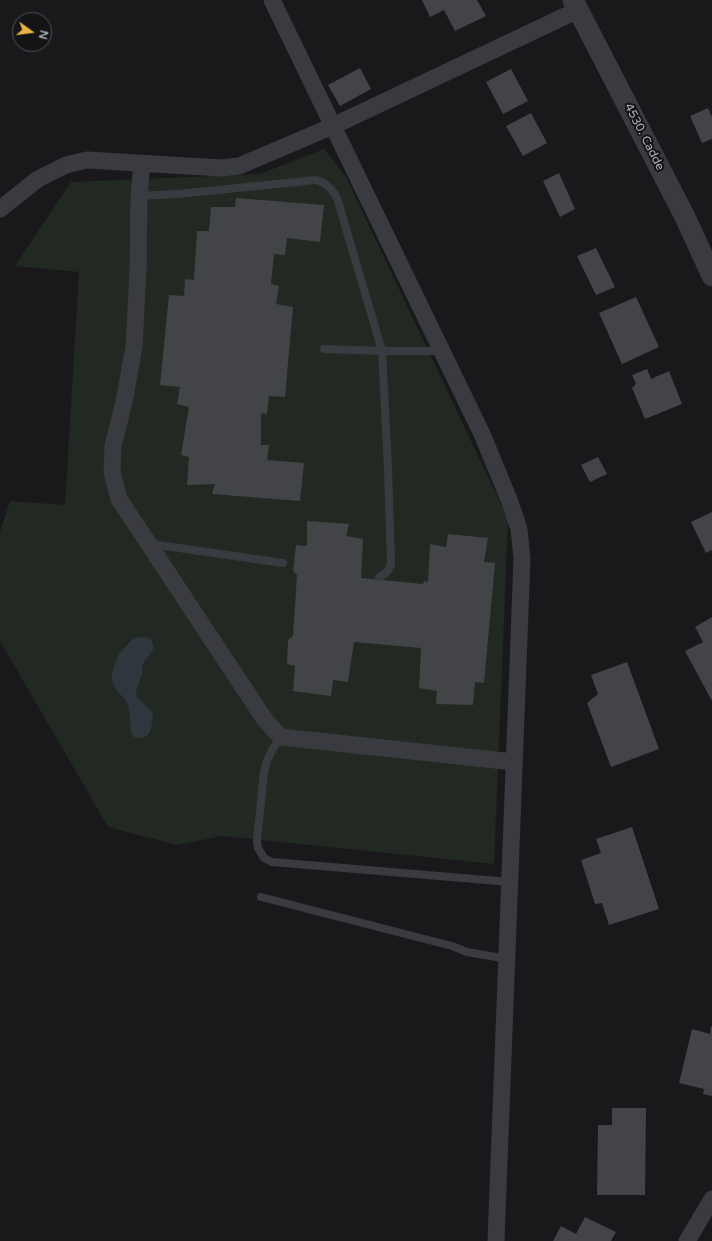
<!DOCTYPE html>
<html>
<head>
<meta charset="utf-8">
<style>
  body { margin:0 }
  #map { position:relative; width:712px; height:1241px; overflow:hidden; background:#19191b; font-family:"Varela Round",sans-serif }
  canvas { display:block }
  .north { position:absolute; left:12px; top:12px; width:40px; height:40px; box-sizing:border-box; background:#141416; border:1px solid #515258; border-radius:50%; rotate:104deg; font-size:11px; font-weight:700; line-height:16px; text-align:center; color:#acb0ba }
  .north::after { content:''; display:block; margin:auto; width:14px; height:18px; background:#e9b443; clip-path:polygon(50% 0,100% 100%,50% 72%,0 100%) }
</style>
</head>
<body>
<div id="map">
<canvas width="712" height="1241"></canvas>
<div class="north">N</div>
</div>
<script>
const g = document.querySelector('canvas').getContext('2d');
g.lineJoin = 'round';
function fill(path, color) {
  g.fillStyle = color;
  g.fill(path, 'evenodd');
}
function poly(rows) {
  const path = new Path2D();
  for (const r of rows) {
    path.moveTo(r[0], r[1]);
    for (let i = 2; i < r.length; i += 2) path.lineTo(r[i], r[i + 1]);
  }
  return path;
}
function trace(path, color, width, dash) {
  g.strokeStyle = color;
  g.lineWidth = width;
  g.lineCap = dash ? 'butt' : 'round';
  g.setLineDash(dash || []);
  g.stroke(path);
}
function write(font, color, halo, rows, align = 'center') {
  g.font = font + ' "Varela Round",sans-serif';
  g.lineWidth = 4;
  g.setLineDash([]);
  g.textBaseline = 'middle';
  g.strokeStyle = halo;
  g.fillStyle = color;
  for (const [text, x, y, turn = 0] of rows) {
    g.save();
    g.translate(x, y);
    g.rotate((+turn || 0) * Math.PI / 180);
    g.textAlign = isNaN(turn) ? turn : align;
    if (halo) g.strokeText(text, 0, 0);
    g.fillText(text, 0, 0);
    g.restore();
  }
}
fill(poly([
  [324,149,346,177,508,519,494,864,222,836,177,845,108,827,0,641,0,532,10,501,65,505,79,272,15,266,71,182,260,174]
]), '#212922');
fill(poly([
  [146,637,151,639,154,648,142,665,142,674,136,690,137,697,153,713,151,729,149,734,143,738,134,737,131,733,130,717,128,705,124,698,116,690,112,681,112,674,114,666,119,654,125,647,134,638]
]), '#2f373e');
fill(poly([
  [422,0,477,0,486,16,455,31,444,10,430,17],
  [360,68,371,89,340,106,328,85],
  [511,69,528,101,503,114,486,82],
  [708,108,712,117,712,139,702,143,690,116],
  [531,113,547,143,523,156,506,126],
  [559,173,575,209,560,217,543,181],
  [236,198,324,205,320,242,287,238,285,255,274,254,271,284,279,286,276,304,293,307,285,397,269,396,267,414,261,413,261,445,269,445,267,460,304,463,300,501,212,494,215,484,187,485,189,457,181,455,189,407,177,404,180,387,160,385,169,295,184,296,185,279,194,280,197,231,209,231,211,207,235,207],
  [596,248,615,287,596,295,577,256],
  [636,297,659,347,622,364,599,313],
  [647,369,651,379,669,371,682,404,645,419,632,388,636,384,632,375],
  [598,457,607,474,590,482,581,465],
  [712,512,712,550,706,553,691,522],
  [307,521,349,524,346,536,363,539,361,578,423,584,424,581,428,582,430,544,446,547,448,534,488,538,484,562,495,563,484,683,475,682,473,705,436,704,437,691,419,688,421,648,354,642,348,682,333,680,331,696,293,691,295,666,287,664,288,640,293,636,297,575,293,571,296,545,307,546],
  [712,617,712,701,685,651,703,642,695,627],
  [627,662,659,749,611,767,587,703,598,694,591,675],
  [632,827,659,909,609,925,602,903,595,904,581,860,601,853,596,839],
  [711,1026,712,1026,712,1096,703,1094,704,1089,679,1083,692,1029,710,1034],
  [612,1108,646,1108,645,1195,597,1195,598,1125,612,1125],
  [585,1217,616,1232,611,1241,553,1241,561,1226,576,1234]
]), '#434448');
trace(poly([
  [139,196,177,194,316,180,324,183,330,188,335,194,338,201,382,351,388,468,391,564,389,569,385,574,379,577],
  [324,349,382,351,442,351],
  [151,544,283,563],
  [281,737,272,750,267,761,264,772,257,840,258,848,264,858,272,862,510,882],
  [261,897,452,946,467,952,507,959]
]), '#3a3b40', 8);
trace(poly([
  [272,0,482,434,510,502,519,529,522,559,496,1241],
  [142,164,139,196,138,271,134,347,124,402,113,446,112,472,119,499,265,720,281,737,514,762],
  [0,209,38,179,66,165,87,160,221,168,239,166,333,126,578,10],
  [687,1241,712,1199]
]), '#3a3b40', 17);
trace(poly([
  [573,0,685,217,712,276]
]), '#3a3b40', 21);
write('12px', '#acb0ba', '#141416', [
  ["4530. Cadde",644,137,63]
]);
</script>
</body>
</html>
